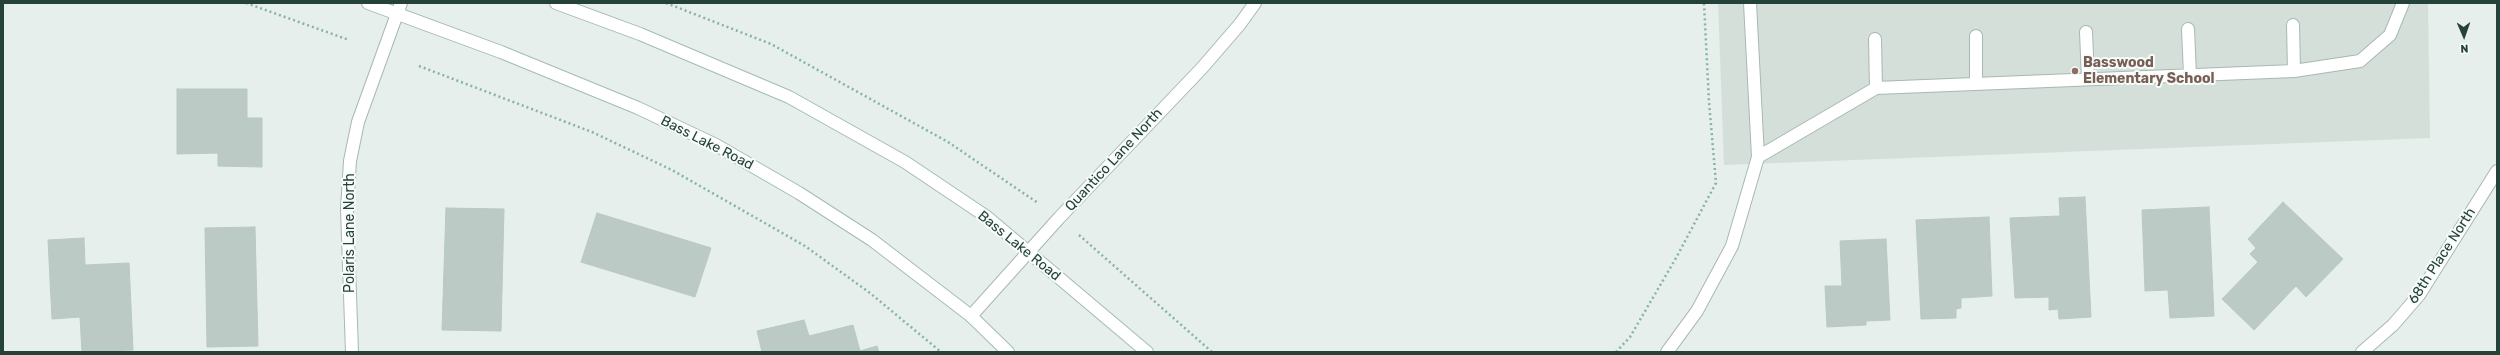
<!DOCTYPE html>
<html>
<head>
<meta charset="utf-8">
<style>
  body { margin:0 }
  #map { position:relative; width:2500px; height:355px; overflow:hidden; background:#e6efeb; font-family:Rubik,sans-serif }
  canvas { display:block }
  .frame { position:absolute; inset:0; border:4px solid #24423a; pointer-events:none }
  .north { position:absolute; left:2444px; top:16px; width:40px; height:40px; -webkit-text-stroke:3px #f7fbf9; paint-order:stroke; rotate:178deg; font-size:11px; font-weight:700; line-height:16px; text-align:center; color:#24423a }
  .north::after { content:''; display:block; margin:auto; width:14px; height:18px; background:#24423a; clip-path:polygon(50% 0,100% 100%,50% 72%,0 100%) }
</style>
</head>
<body>
<div id="map">
<canvas width="2500" height="355"></canvas>
<div class="frame"></div>
<div class="north">N</div>
</div>
<script>
const g = document.querySelector('canvas').getContext('2d');
g.lineJoin = 'round';
function fill(path, color) {
  g.fillStyle = color;
  g.fill(path, 'evenodd');
}
function poly(rows) {
  const path = new Path2D();
  for (const r of rows) {
    path.moveTo(r[0], r[1]);
    for (let i = 2; i < r.length; i += 2) path.lineTo(r[i], r[i + 1]);
  }
  return path;
}
function trace(path, color, width, dash) {
  g.strokeStyle = color;
  g.lineWidth = width;
  g.lineCap = dash ? 'butt' : 'round';
  g.setLineDash(dash || []);
  g.stroke(path);
}
function write(font, color, halo, rows, align = 'center') {
  g.font = font + ' Rubik,sans-serif';
  g.lineWidth = 4;
  g.setLineDash([]);
  g.textBaseline = 'middle';
  g.strokeStyle = halo;
  g.fillStyle = color;
  for (const [text, x, y, turn = 0] of rows) {
    g.save();
    g.translate(x, y);
    g.rotate((+turn || 0) * Math.PI / 180);
    g.textAlign = isNaN(turn) ? turn : align;
    if (halo) g.strokeText(text, 0, 0);
    g.fillText(text, 0, 0);
    g.restore();
  }
}
fill(poly([
  [1718,3,2428,3,2430,138,1724,165]
]), '#d4dfda');
const building = poly([
  [177,89,247,89,247,118,262,118,262,167,218,166,218,153,177,154,177,89],
  [2085,197,2091,317,2059,319,2058,309,2049,310,2049,297,2015,298,2010,218,2060,216,2059,198,2085,197],
  [2283,202,2343,259,2306,297,2296,286,2254,330,2222,299,2258,262,2250,254,2256,248,2248,239,2283,202],
  [2209,207,2214,316,2170,318,2168,290,2145,291,2142,210,2209,207],
  [446,208,504,209,501,331,442,330,446,208],
  [597,213,711,248,695,297,581,262,597,213],
  [1989,217,1992,296,1961,298,1961,308,1956,309,1956,318,1921,319,1916,220,1989,217],
  [255,227,258,346,207,347,205,228,255,227],
  [84,238,85,265,129,263,133,350,82,352,80,317,52,319,48,240,84,238],
  [1886,239,1890,320,1866,321,1866,325,1827,327,1825,286,1842,286,1840,241,1886,239],
  [804,320,809,336,853,325,860,351,877,346,879,352,762,352,757,331,804,320]
]);
fill(building, '#bbcac4');
trace(building, '#b8c9c2', 1);
const lane = poly([
  [1750,3,1758,157,1876,88,2294,71,2360,61,2390,35,2403,3],
  [2293,25,2294,71],
  [2188,29,2190,75],
  [2086,32,2088,79],
  [1976,36,1976,83],
  [1875,39,1876,88]
]);
const street = poly([
  [971,316,1059,218,1202,68,1240,24,1255,3],
  [352,352,347,209,350,161,358,122,401,3],
  [1667,352,1697,311,1732,246,1758,157],
  [2362,352,2393,325,2419,295,2497,171]
]);
const secondary = poly([
  [368,3,501,52,638,108,716,145,799,193,872,240,971,316,1008,352],
  [556,3,640,34,789,97,905,162,987,217,1147,352]
]);
trace(lane, '#a8b8b2', 14);
trace(street, '#a8b8b2', 14);
trace(secondary, '#a4bbb3', 14);
trace(poly([
  [246,3,349,40],
  [666,3,771,44,948,142,1038,203],
  [419,66,592,132,672,170,805,246,870,293,941,352],
  [1079,235,1212,352],
  [1616,352,1630,337,1676,258,1716,183,1709,102,1704,3]
]), '#86b3a5', 2.5, [2, 3]);
trace(lane, '#fff', 12);
trace(street, '#fff', 12);
trace(secondary, '#fff', 12);
for (const [x, y, r, color] of [
  [2075,71,4,"#8d6e63"]
]) {
  const dot = new Path2D();
  dot.arc(x, y, r, 0, 2 * Math.PI);
  g.fillStyle = color;
  g.fill(dot);
  trace(dot, '#f7fbf9', 1.5);
}
write('bold 14px', '#785e54', '#f7fbf9', [
  ["Basswood",2083,63],
  ["Elementary School",2083,79]
], 'left');
write('14px', '#24423a', '#f7fbf9', [
  ["Bass Lake Road",707,143,27],
  ["Quantico Lane North",1114,160,-47],
  ["Polaris Lane North",350,233,-90],
  ["Bass Lake Road",1019,246,39],
  ["68th Place North",2442,256,-57]
]);
</script>
</body>
</html>
